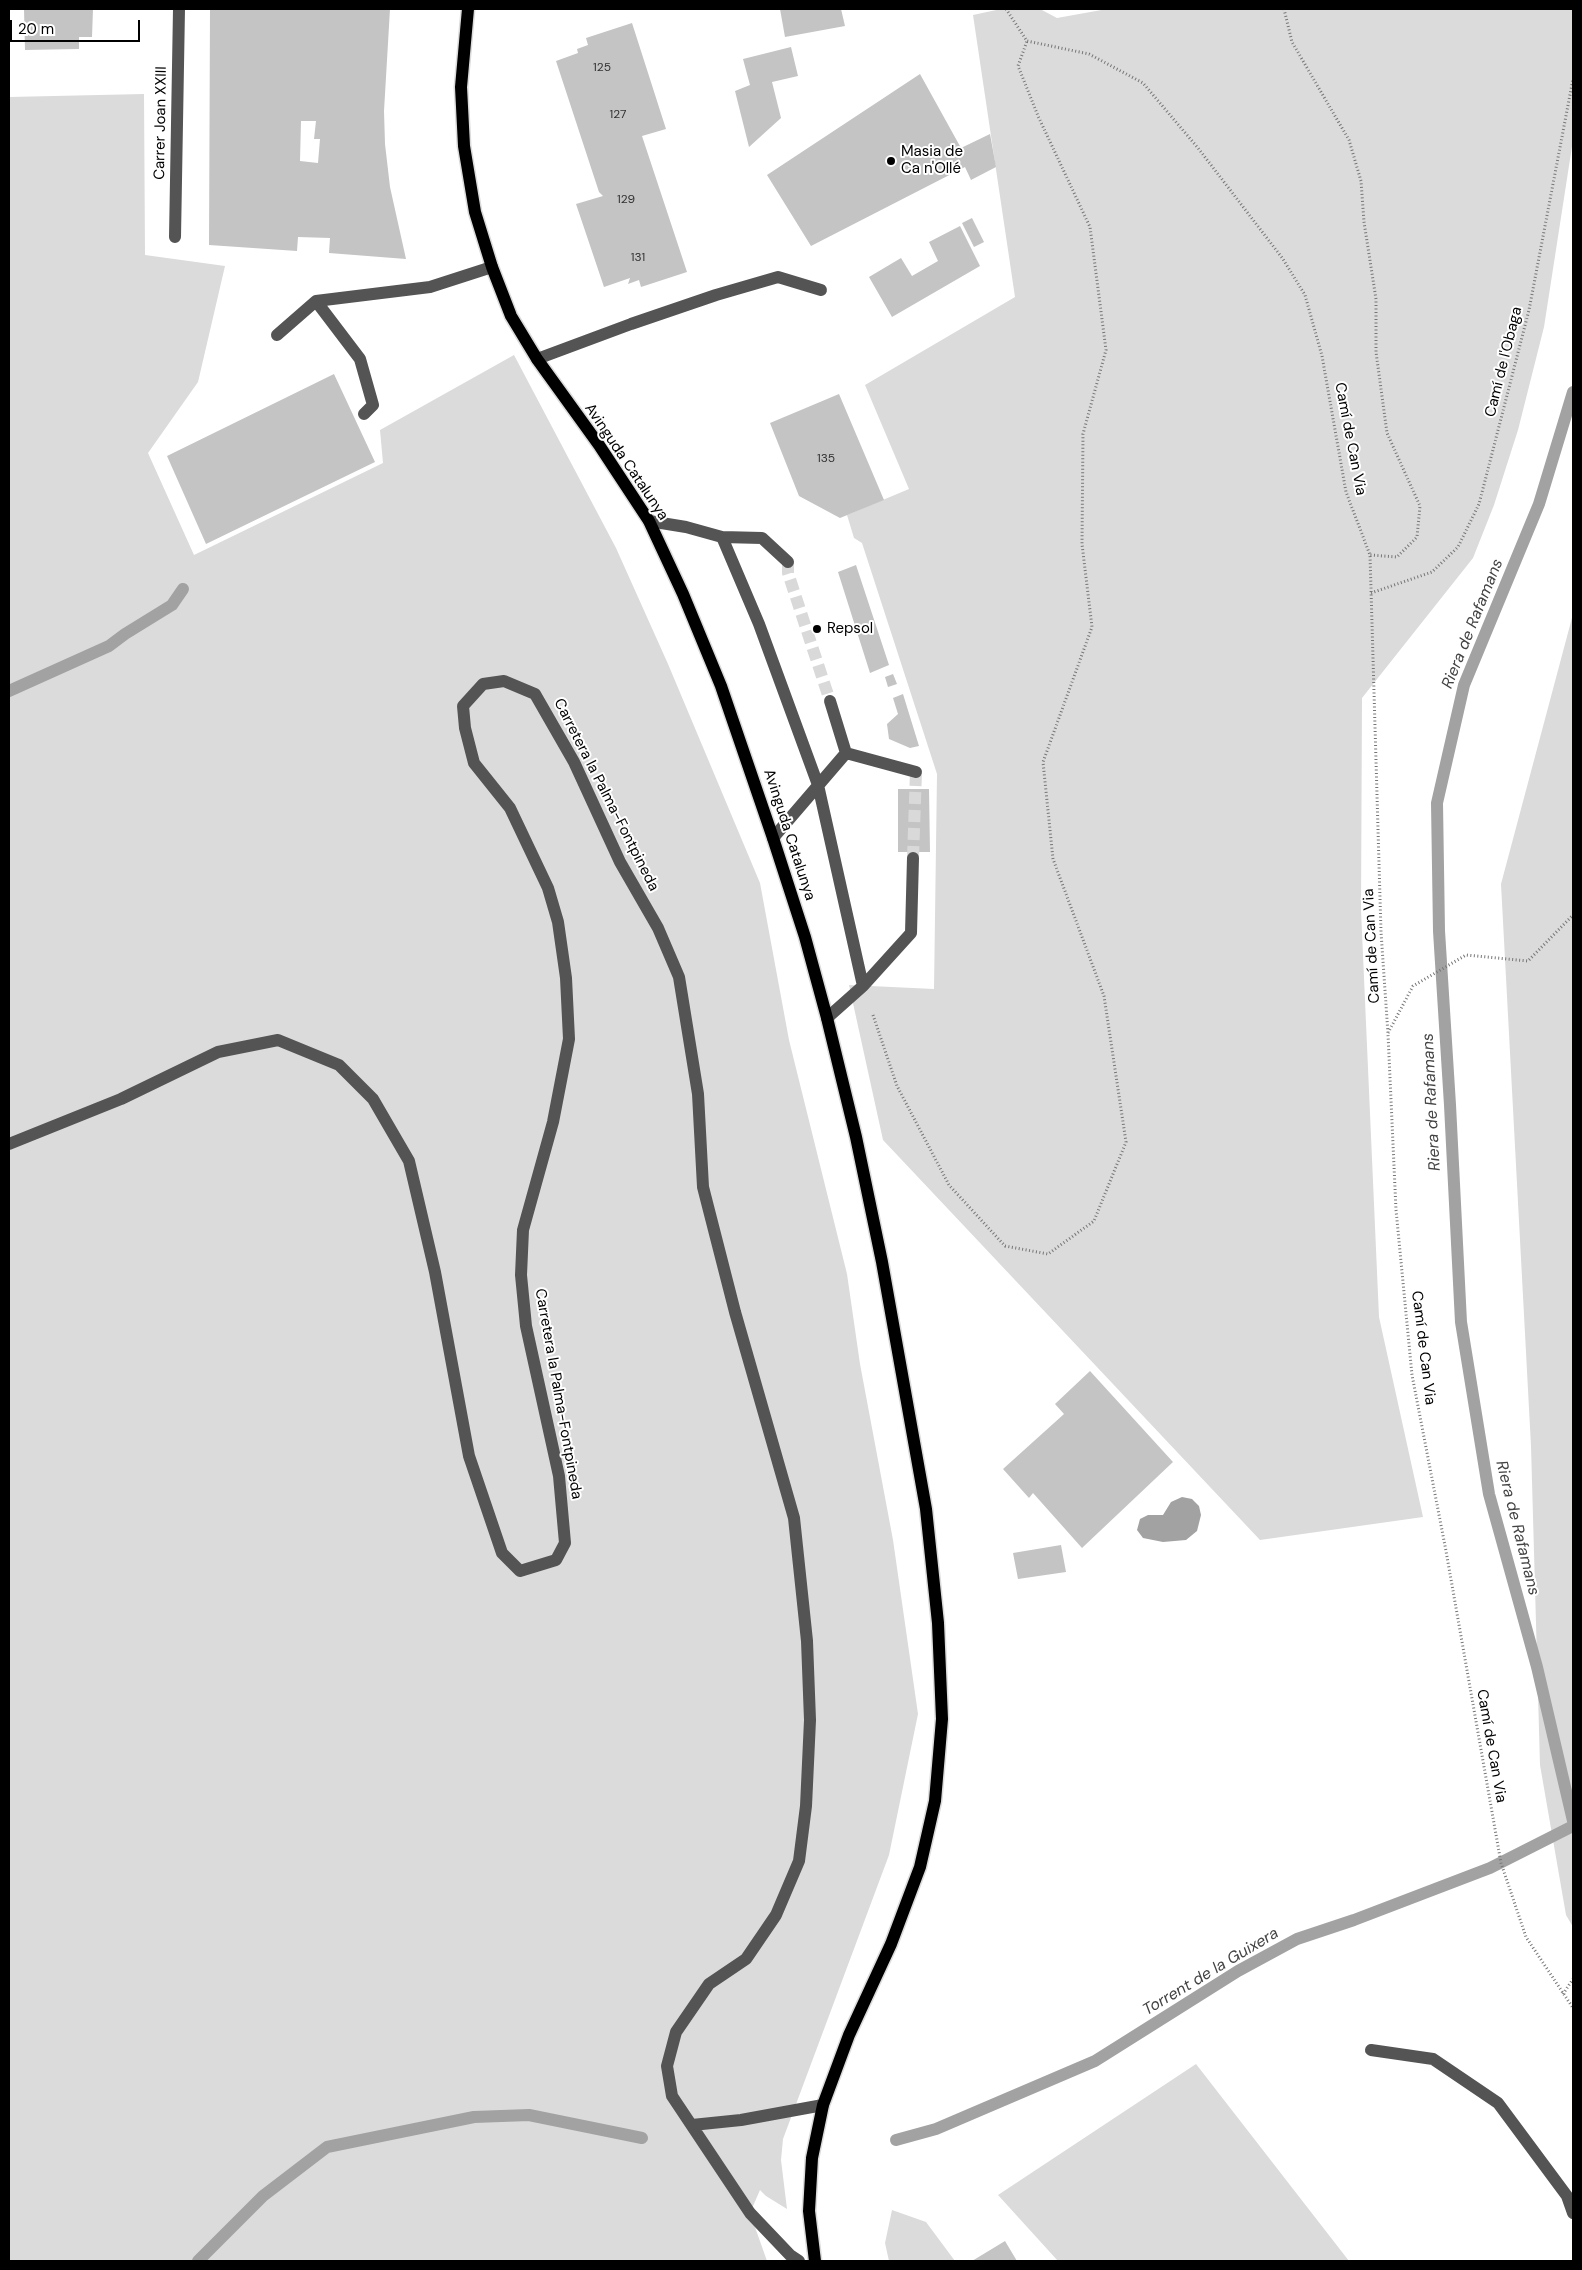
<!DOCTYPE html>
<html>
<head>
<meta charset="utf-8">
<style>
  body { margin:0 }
  #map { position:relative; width:1582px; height:2270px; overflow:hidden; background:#fff; font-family:"DM Sans",sans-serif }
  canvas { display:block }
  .frame { position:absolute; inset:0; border:10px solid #000; pointer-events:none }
  .scale { position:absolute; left:10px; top:20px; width:130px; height:22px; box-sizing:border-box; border:2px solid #000; border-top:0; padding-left:6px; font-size:15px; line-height:18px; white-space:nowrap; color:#000; -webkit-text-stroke:4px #fff; paint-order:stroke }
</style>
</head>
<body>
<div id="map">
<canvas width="1582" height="2270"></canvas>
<div class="frame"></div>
<div class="scale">20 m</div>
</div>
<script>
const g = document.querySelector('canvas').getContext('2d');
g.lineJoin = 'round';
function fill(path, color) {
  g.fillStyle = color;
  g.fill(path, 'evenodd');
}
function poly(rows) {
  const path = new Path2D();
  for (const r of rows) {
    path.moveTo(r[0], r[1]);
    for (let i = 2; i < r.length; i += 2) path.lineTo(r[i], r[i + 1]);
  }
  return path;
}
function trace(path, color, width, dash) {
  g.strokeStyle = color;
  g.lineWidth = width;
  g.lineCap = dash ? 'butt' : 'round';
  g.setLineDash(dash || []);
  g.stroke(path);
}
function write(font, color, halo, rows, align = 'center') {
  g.font = font + ' "DM Sans",sans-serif';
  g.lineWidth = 4;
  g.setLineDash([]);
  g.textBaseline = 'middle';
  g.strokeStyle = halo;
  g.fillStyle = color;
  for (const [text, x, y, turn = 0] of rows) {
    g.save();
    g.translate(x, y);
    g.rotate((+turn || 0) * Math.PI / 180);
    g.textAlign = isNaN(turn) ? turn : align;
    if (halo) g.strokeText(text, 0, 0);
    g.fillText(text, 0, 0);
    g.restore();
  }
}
fill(poly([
  [1001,9,1040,9,1057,18,1107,9,1573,9,1573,140,1544,327,1518,430,1494,505,1473,558,1362,698,1361,910,1379,1317,1423,1517,1260,1540,883,1140,849,985,934,989,937,774,862,543,854,538,847,515,909,489,865,385,1015,297,973,15],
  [144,94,145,255,225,266,198,382,148,453,194,555,383,463,380,430,514,355,616,548,668,664,760,883,789,1040,847,1274,860,1364,893,1540,918,1714,889,1855,783,2139,781,2160,787,2209,766,2196,760,2190,750,2213,767,2261,9,2261,9,97],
  [1573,614,1573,1927,1566,1915,1540,1765,1531,1446,1501,884],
  [1196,2064,1349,2261,1058,2261,998,2195],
  [892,2210,926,2222,955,2261,889,2261,885,2243]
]), '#dbdbdb');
fill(poly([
  [1182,1497,1192,1499,1199,1506,1201,1515,1197,1531,1186,1540,1163,1542,1143,1538,1137,1530,1140,1519,1148,1515,1163,1515,1171,1502]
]), '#a2a2a2');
trace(poly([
  [1573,392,1539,504,1464,685,1437,803,1439,931,1450,1105,1461,1322,1489,1494,1537,1667,1573,1821],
  [9,691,109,646,125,634,172,605,183,589],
  [896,2140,936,2129,1095,2061,1238,1971,1297,1939,1354,1920,1490,1868,1573,1826],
  [198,2261,263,2196,327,2147,474,2117,529,2115,642,2138]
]), '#a2a2a2', 12);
fill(poly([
  [24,9,93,9,92,37,79,37,79,49,25,50],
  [210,9,390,9,384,111,385,144,390,187,406,259,329,253,330,238,298,237,297,251,209,245],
  [301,121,316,121,314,139,320,139,318,163,300,161],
  [780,9,841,9,845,26,785,37],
  [632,23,666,129,642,136,687,272,641,287,639,280,628,284,630,278,604,287,576,204,603,196,599,192,556,61,578,53,577,49,588,45,586,38],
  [791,47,798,76,772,82,781,118,749,147,735,91,750,85,743,59],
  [920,74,961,148,990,134,996,167,971,180,965,167,811,246,767,175],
  [972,218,984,242,974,247,962,223],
  [960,226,980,266,892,317,869,277,901,258,912,276,938,261,929,242],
  [334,374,375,462,206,544,167,456],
  [839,394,884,500,840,518,799,496,770,423],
  [856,565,889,665,870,673,838,572],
  [893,674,897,684,888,687,885,677],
  [903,694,919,746,910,748,889,739,887,724,898,714,893,698],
  [898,789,929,789,930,852,898,852],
  [1090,1371,1173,1462,1082,1548,1033,1493,1029,1498,1003,1469,1064,1414,1055,1404],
  [1061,1545,1066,1572,1018,1579,1013,1553],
  [1005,2241,1017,2261,972,2261]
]), '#c4c4c4');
trace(poly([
  [788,562,788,573,830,701],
  [913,858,916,772]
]), '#d9d9d9', 12, [12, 6]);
const major = poly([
  [468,9,461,87,464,146,475,212,492,267,511,316,537,359,599,445,649,521,683,594,721,686,773,838,805,937,827,1018,856,1137,882,1262,926,1509,938,1623,942,1719,935,1801,920,1867,891,1944,849,2035,823,2105,812,2158,809,2211,815,2261]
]);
trace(major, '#dbdbdb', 15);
trace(poly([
  [1006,9,1027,41,1089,54,1143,83,1198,148,1283,259,1305,295,1322,356,1346,492,1370,555,1381,932,1388,1034,1396,1210,1412,1375,1446,1551,1501,1863,1526,1937,1573,2008],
  [1284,9,1292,42,1349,140,1361,181,1364,222,1376,299,1376,352,1387,433,1420,506,1417,537,1397,557,1370,555],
  [1371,593,1432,572,1458,547,1479,504,1529,310,1573,79],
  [873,1015,897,1086,949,1185,1005,1246,1048,1254,1094,1221,1126,1142,1104,996,1053,859,1043,762,1092,627,1082,544,1083,434,1106,350,1090,227,1038,116,1018,66,1027,41],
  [1388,1033,1413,986,1466,955,1528,961,1573,915],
  [1563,1994,1573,1979]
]), '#767676', 3, [1, 2.5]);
trace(poly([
  [175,237,179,9],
  [316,301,360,359,373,405,364,414],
  [277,335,316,301,430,287,492,267],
  [537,359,631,324,716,295,778,277,821,290],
  [649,521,686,527,722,537,759,624,818,785,863,986],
  [722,537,762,538,788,562],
  [830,701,846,753,916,772],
  [773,838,846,753],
  [827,1018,863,986,911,933,913,858],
  [9,1144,121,1099,218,1052,278,1040,339,1065,373,1099,409,1161,435,1272,469,1456,502,1553,520,1571,556,1560,565,1543,559,1476,526,1326,521,1275,523,1230,553,1122,569,1039,566,978,558,922,548,888,510,808,474,763,465,728,463,706,483,684,504,681,535,694,574,762,620,862,658,928,679,977,698,1094,703,1187,735,1312,794,1518,807,1641,810,1720,806,1806,799,1861,776,1915,746,1959,709,1984,676,2032,667,2066,672,2096,750,2213,790,2255,799,2261],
  [1371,2050,1433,2059,1498,2103,1567,2196,1573,2213],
  [692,2125,741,2120,823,2105]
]), '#545454', 12);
trace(major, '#000', 12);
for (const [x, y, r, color] of [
  [891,161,5,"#000"],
  [817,629,5,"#000"]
]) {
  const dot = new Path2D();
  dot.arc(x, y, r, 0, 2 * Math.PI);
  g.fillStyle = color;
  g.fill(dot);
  trace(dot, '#fff', 2);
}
write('12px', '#313131', null, [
  ["125",602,68],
  ["127",618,115],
  ["129",626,200],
  ["131",638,258],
  ["135",826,459]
]);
write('15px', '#000', '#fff', [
  ["Carrer Joan XXIII",161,123,-89],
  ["Camí de l'Obaga",1504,362,-76],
  ["Camí de Can Via",1350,439,79],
  ["Avinguda Catalunya",626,462,56],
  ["Carretera la Palma-Fontpineda",606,795,63],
  ["Avinguda Catalunya",789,835,72],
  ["Camí de Can Via",1372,946,-93],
  ["Camí de Can Via",1423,1348,83],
  ["Carretera la Palma-Fontpineda",558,1394,80],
  ["Camí de Can Via",1491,1746,80]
]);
write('15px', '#000', '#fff', [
  ["Masia de",901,152],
  ["Ca n'Ollé",901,169],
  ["Repsol",827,629]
], 'left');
write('italic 16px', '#434343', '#fff', [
  ["Riera de Rafamans",1473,624,-68],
  ["Riera de Rafamans",1432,1102,-93],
  ["Riera de Rafamans",1517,1528,76],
  ["Torrent de la Guixera",1211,1972,-31]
]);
</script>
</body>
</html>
